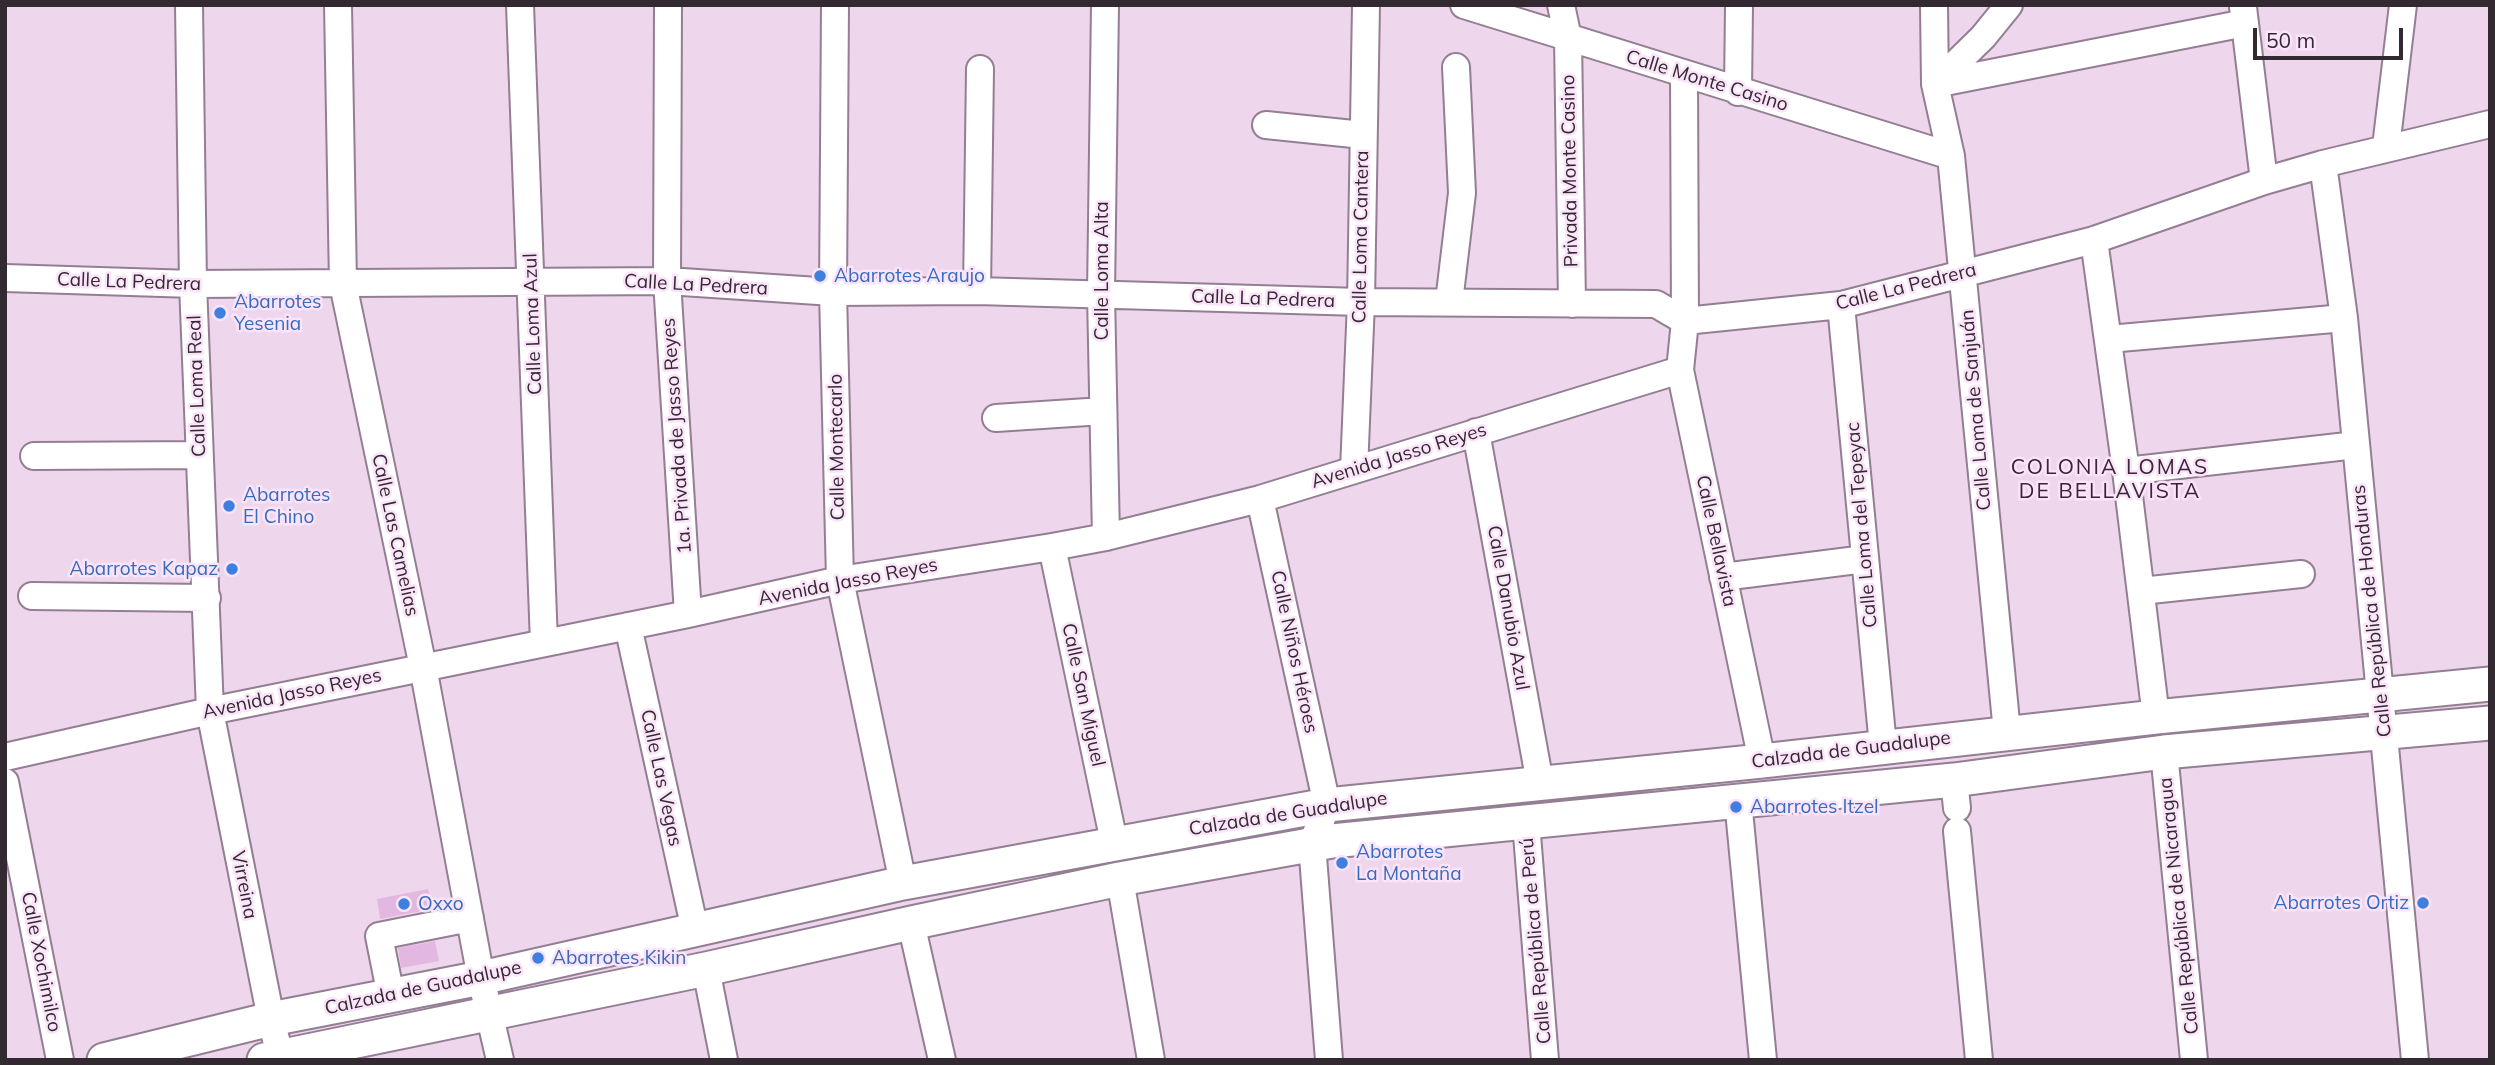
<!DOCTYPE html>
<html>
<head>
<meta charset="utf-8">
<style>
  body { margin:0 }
  #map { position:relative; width:2495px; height:1065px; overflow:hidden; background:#eed6ec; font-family:Mulish,sans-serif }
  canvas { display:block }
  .frame { position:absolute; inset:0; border:7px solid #322931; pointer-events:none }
  .scale { position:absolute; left:2253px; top:28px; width:150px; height:32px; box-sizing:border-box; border:4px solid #322931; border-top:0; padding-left:9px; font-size:21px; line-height:24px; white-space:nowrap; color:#322931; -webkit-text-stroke:5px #fbe3f9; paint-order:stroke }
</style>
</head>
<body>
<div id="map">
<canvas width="2495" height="1065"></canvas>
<div class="frame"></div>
<div class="scale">50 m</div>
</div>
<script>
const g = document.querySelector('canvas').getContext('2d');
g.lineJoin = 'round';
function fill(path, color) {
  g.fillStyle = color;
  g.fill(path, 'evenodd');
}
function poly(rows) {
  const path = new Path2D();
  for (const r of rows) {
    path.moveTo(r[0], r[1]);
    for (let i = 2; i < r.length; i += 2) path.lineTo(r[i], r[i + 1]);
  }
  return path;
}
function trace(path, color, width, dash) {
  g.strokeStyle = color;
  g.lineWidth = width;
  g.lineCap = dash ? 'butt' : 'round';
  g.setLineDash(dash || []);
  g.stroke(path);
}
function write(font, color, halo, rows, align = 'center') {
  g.font = font + ' Mulish,sans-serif';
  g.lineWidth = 5;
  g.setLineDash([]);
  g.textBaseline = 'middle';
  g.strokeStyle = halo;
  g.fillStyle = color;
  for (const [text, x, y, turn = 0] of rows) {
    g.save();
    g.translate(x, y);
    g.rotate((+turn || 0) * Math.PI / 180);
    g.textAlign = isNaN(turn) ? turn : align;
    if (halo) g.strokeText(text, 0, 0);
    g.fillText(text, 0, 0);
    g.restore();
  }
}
fill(poly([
  [428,889,432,909,380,919,377,899],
  [435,941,439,961,401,968,398,948]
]), '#e3b8e0');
const minor = poly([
  [189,5,193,284,210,711,271,1019,281,1060],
  [338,5,343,284,423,667,481,978,500,1060],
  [520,5,544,643],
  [668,5,667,281,688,614],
  [835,5,833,292,840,580,903,883],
  [1105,5,1101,294,1106,537],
  [1464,5,1951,156],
  [1561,5,1568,38,1572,304],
  [1934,5,1935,84,1951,156,2007,732],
  [2243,7,2264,181],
  [1684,74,1685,321,1680,370,1762,761],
  [1935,84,2245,23],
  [1935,84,1983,37,2009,5],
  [1738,92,1739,5],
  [1266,125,1363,135],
  [2386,147,2403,5],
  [2323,164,2344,318,2415,1060],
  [2094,240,2126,471,2156,717],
  [5,278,193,284,667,281,833,292,977,291,1361,302,1656,304,1685,321,1841,305,2094,240,2264,181,2323,164,2490,124],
  [977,291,980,69],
  [1449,302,1462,193,1456,67],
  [1841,305,1883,746],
  [2109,339,2344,318],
  [996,418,1103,411],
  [1476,432,1540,783],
  [34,456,198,455],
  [1354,470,1361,302,1366,5],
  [2126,471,2356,445],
  [1260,499,1327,805,1312,844,1329,1060],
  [1052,547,1114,842],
  [1723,577,1865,559],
  [2141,591,2301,574],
  [32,596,207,598],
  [628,626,695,930],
  [2164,752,2194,1060],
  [5,757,210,711,688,614,840,580,1052,547,1106,537,1260,499,1680,370],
  [1954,780,1957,808],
  [5,782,60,1060],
  [1738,800,1763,1060],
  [1526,822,1545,1060],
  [1957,831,1979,1060],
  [1120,879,1151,1060],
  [911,923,942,1060],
  [706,969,724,1060],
  [391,996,379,936,470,918]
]);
const major = poly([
  [104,1060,271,1019,481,978,903,883,1327,805,1762,761,2156,717,2490,684],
  [264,1060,706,969,911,923,1120,879,1332,841,1954,780,2164,752,2490,723]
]);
trace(minor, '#947e93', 30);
trace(major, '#947e93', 37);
trace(minor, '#fff', 26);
trace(major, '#fff', 33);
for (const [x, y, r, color] of [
  [820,276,7,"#3f7fe0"],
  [220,313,7,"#3f7fe0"],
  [229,506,7,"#3f7fe0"],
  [232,569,7,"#3f7fe0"],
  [1736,807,7,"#3f7fe0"],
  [1342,863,7,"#3f7fe0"],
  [2423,903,7,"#3f7fe0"],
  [404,904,7,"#3f7fe0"],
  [538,958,7,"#3f7fe0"]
]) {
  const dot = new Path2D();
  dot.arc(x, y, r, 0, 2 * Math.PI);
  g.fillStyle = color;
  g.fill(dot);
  trace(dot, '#fbe3f9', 2.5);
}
write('19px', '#322931', '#fbe3f9', [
  ["Calle Monte Casino",1707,81,17],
  ["Privada Monte Casino",1570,171,-91],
  ["Calle Loma Cantera",1361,237,-89],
  ["Calle Loma Alta",1102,271,-90],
  ["Calle La Pedrera",129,282,2],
  ["Calle La Pedrera",696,285,3],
  ["Calle La Pedrera",1906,287,-14],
  ["Calle La Pedrera",1263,299,2],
  ["Calle Loma Azul",533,324,-92],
  ["Calle Loma Real",197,386,-92],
  ["Calle Loma de Sanjuán",1976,410,-95],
  ["1a. Privada de Jasso Reyes",677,436,-94],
  ["Calle Montecarlo",837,447,-91],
  ["Avenida Jasso Reyes",1399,456,-17],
  ["Calle Loma del Tepeyac",1862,525,-95],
  ["Calle Las Camelias",395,535,78],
  ["Calle Bellavista",1716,541,78],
  ["Avenida Jasso Reyes",848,582,-11],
  ["Calle Danubio Azul",1508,608,80],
  ["Calle República de Honduras",2372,611,-96],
  ["Calle Niños Héroes",1294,652,78],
  ["Avenida Jasso Reyes",292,694,-12],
  ["Calle San Miguel",1083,695,78],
  ["Calzada de Guadalupe",1851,750,-7],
  ["Calle Las Vegas",661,778,78],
  ["Calzada de Guadalupe",1288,814,-9],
  ["Virreina",244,885,79],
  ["Calle República de Nicaragua",2179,906,-96],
  ["Calle República de Perú",1536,941,-95],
  ["Calle Xochimilco",41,962,79],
  ["Calzada de Guadalupe",423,988,-12]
]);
write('19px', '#366cbe', '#fbe3f9', [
  ["Abarrotes Araujo",834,276],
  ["Abarrotes",234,302],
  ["Yesenia",234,324],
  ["Abarrotes",243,495],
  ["El Chino",243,517],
  ["Abarrotes Kapaz",218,569,"right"],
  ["Abarrotes Itzel",1750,807],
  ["Abarrotes",1356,852],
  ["La Montaña",1356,874],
  ["Abarrotes Ortiz",2409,903,"right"],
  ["Oxxo",418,904],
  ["Abarrotes Kikin",552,958]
], 'left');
g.letterSpacing = '2px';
write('21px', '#382637', '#fbe3f9', [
  ["COLONIA LOMAS",2110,468],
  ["DE BELLAVISTA",2110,492]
]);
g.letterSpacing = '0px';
</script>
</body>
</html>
